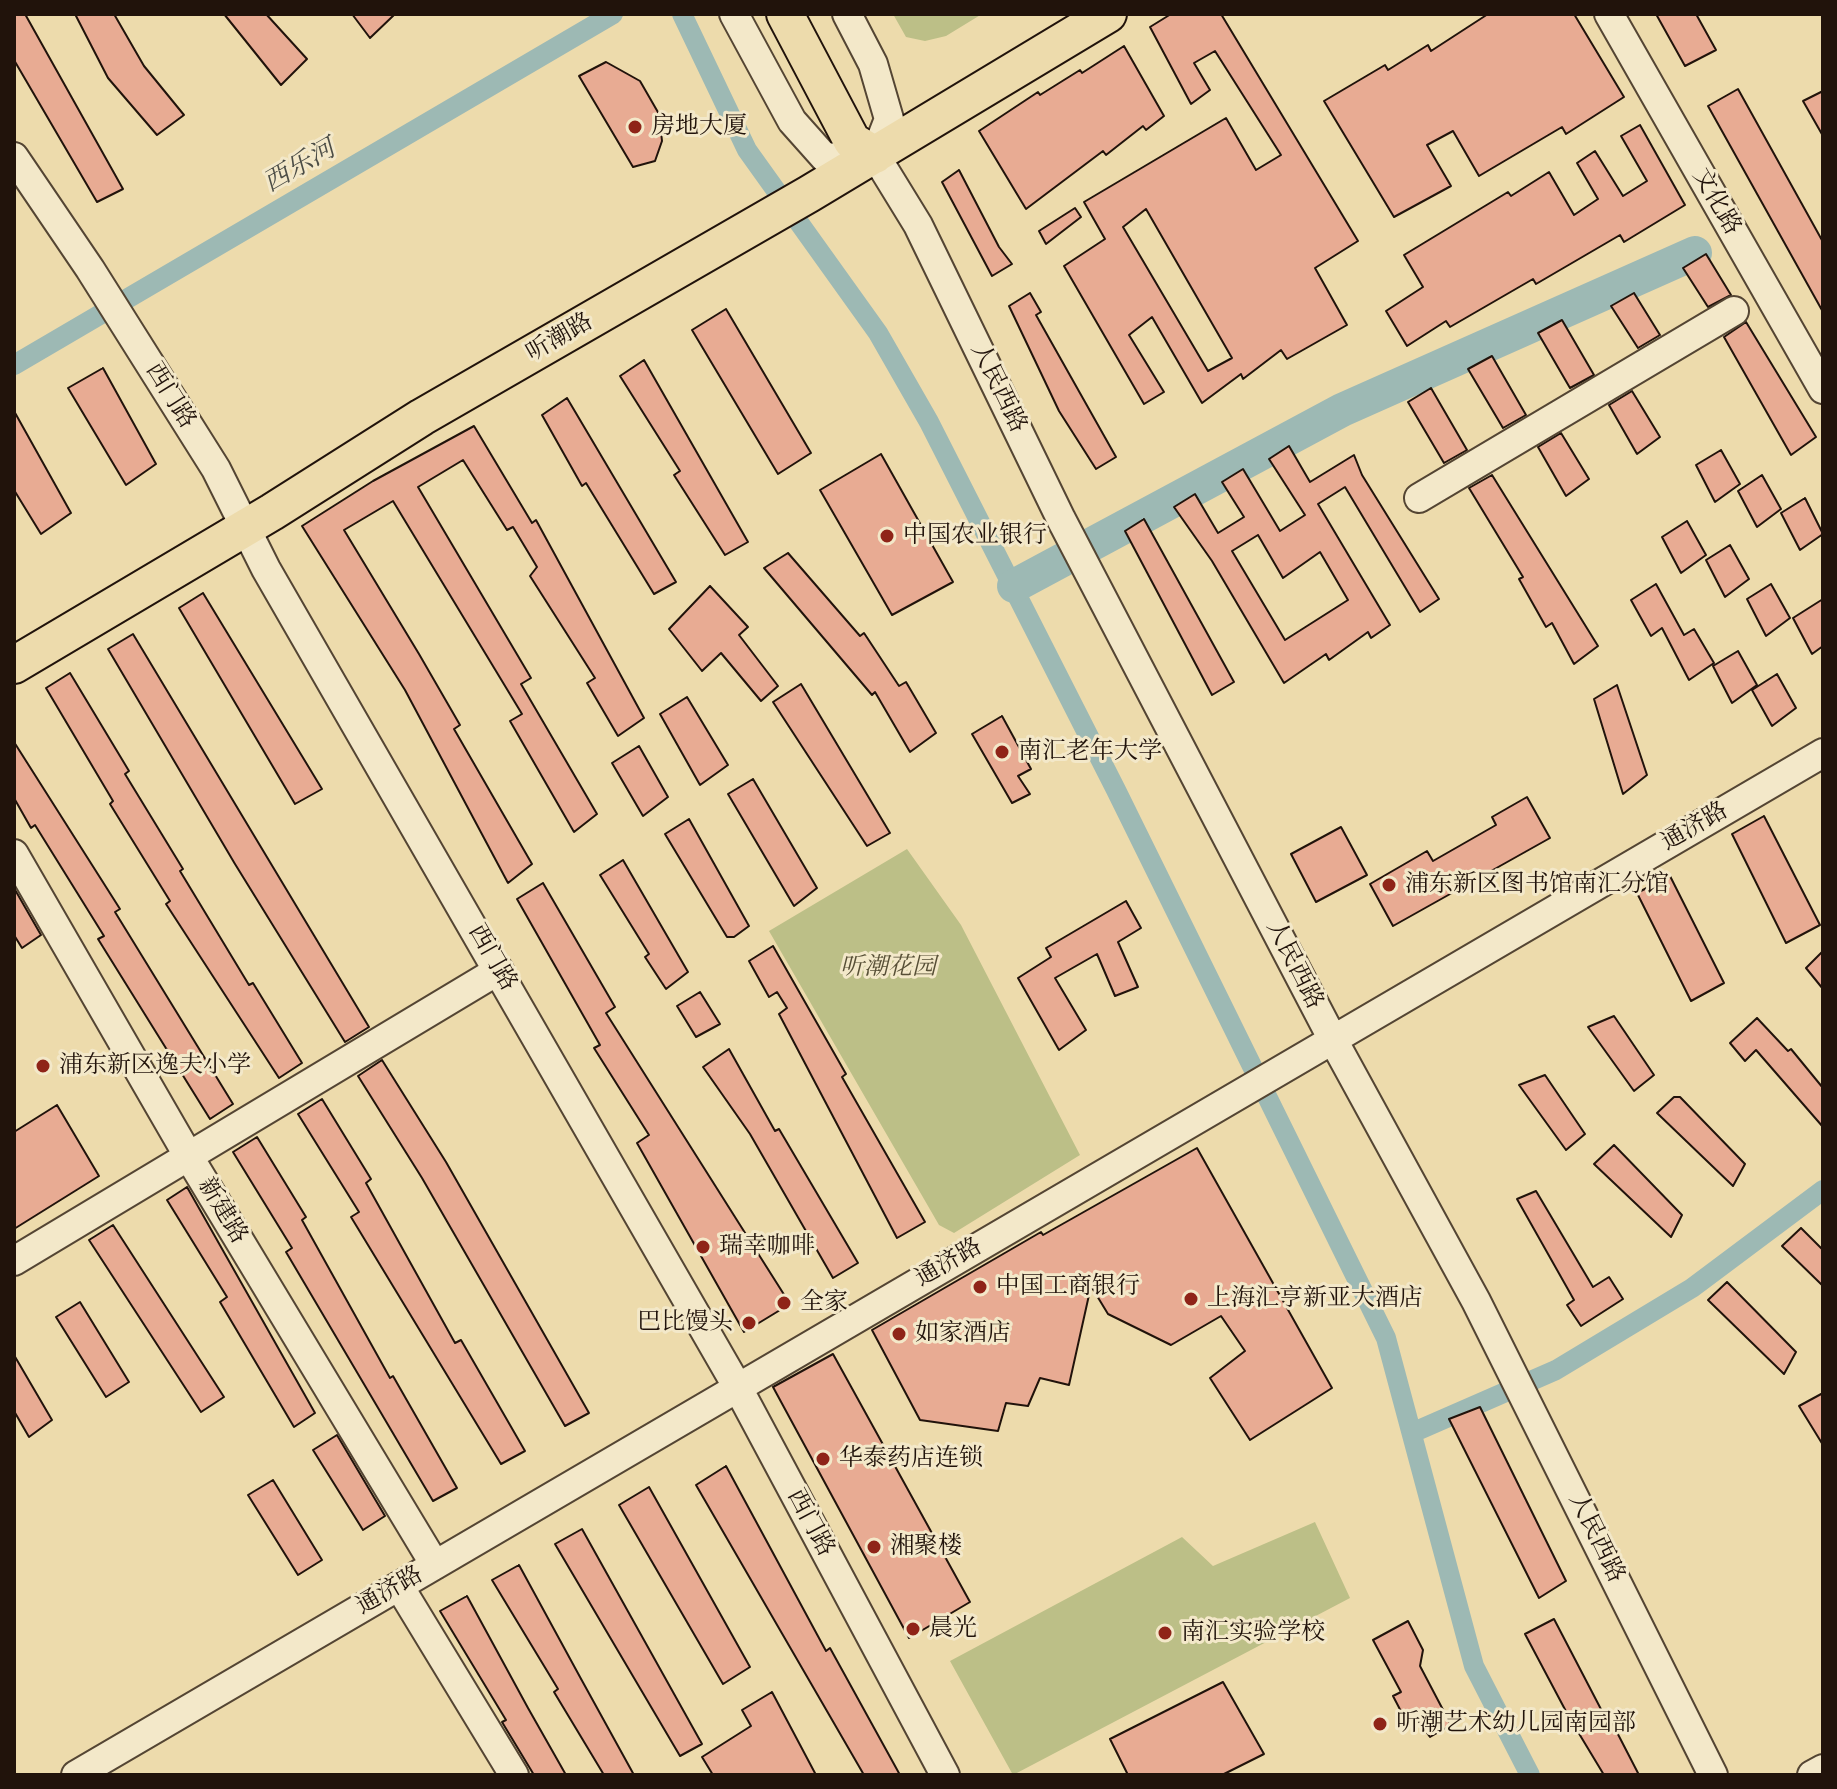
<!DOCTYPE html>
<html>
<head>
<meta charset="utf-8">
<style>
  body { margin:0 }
  #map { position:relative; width:1837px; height:1789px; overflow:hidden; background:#eddbac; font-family:"IM FELL French Canon",serif }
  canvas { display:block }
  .frame { position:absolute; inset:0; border:16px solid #21130b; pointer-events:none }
</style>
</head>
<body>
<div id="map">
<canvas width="1837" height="1789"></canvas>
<div class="frame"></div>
</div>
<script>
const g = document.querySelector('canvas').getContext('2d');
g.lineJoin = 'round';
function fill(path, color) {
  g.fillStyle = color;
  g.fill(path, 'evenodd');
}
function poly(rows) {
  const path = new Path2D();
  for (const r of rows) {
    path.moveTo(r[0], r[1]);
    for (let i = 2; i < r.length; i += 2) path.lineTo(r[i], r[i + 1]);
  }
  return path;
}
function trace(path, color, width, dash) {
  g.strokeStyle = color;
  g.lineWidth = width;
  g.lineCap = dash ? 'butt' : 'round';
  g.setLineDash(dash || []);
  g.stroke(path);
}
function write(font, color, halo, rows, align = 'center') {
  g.font = font + ' "IM FELL French Canon","Noto Serif SC",serif';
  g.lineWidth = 6;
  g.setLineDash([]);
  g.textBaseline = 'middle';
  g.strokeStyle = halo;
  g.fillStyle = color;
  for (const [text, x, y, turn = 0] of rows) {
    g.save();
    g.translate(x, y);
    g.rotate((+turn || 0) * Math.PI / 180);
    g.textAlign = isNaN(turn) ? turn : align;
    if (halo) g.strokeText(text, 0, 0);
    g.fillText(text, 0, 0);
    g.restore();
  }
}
fill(poly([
  [893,14,982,14,946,36,925,41,906,37],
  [907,849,961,925,1080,1155,954,1233,939,1225,769,931],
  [1315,1522,1350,1598,1013,1775,950,1661,1182,1537,1213,1566]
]), '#bcbf87');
trace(poly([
  [682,14,747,150,878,333,929,422,1116,790,1386,1338,1474,1666,1530,1775],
  [14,365,613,14],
  [1414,1432,1556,1370,1692,1288,1823,1190]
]), '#9db9b4', 20);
trace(poly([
  [1014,586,1342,410,1695,253]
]), '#9db9b4', 34);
const building = poly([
  [14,14,25,14,123,189,97,202,14,60,14,14],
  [75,14,114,14,144,66,184,115,157,135,108,78,75,14],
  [224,14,266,14,307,59,281,85,224,14],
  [352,14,395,14,370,38,352,14],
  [1171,14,1221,14,1358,241,1315,268,1347,325,1287,359,1281,350,1243,379,1241,374,1202,403,1152,317,1129,335,1164,392,1144,404,1064,266,1105,239,1084,202,1226,118,1256,170,1281,155,1215,51,1194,63,1210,90,1191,104,1150,27,1171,14],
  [1146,209,1232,358,1208,371,1123,227,1146,209],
  [1488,14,1574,14,1624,97,1566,134,1562,127,1479,176,1453,131,1427,145,1451,186,1394,217,1324,101,1385,65,1388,70,1428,45,1431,51,1488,14],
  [1656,14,1696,14,1716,50,1685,66,1656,14],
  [1124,46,1164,116,1146,130,1143,126,1106,155,1103,151,1026,209,979,131,1038,92,1040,95,1080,70,1082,73,1124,46],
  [606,62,640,81,659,114,662,141,655,161,633,167,579,76,606,62],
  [1738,89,1823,242,1823,312,1708,106,1738,89],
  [1823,91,1823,136,1803,101,1823,91],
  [1640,125,1685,205,1624,242,1620,235,1536,284,1533,279,1450,327,1446,321,1407,346,1386,311,1423,287,1404,255,1508,192,1511,196,1549,172,1574,215,1598,199,1577,163,1595,151,1623,196,1647,181,1621,136,1640,125],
  [959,170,999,247,1012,264,992,276,942,182,959,170],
  [1075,208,1081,217,1046,244,1039,231,1075,208],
  [1706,254,1731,295,1708,307,1683,268,1706,254],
  [1030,293,1041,312,1036,315,1116,457,1096,469,1059,411,1009,306,1030,293],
  [1634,293,1660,335,1638,348,1611,306,1634,293],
  [726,309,811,453,778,474,692,330,726,309],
  [1562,320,1594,375,1570,388,1538,333,1562,320],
  [1746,322,1816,437,1791,455,1724,337,1746,322],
  [1492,356,1526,415,1503,428,1468,369,1492,356],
  [644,360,748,542,725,555,674,475,680,471,620,376,644,360],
  [103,368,156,464,126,485,68,388,103,368],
  [1431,388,1467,450,1444,463,1408,402,1431,388],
  [1632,391,1660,437,1637,454,1609,405,1632,391],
  [567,398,676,582,654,594,586,483,582,486,542,415,567,398],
  [14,411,71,513,41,534,14,490,14,411],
  [474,426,532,523,536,520,644,718,618,736,587,683,595,678,530,576,537,567,513,527,507,530,463,460,418,487,531,678,521,684,597,814,574,832,510,721,522,714,393,501,344,530,419,654,460,725,454,729,532,864,508,883,405,690,302,526,373,481,474,426],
  [1561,433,1589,479,1566,496,1538,447,1561,433],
  [1289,446,1310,482,1354,455,1362,475,1439,599,1420,612,1345,487,1318,504,1390,625,1371,638,1368,632,1329,660,1326,654,1284,683,1212,561,1174,507,1195,494,1218,533,1244,517,1222,482,1243,469,1280,531,1305,515,1269,459,1289,446],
  [1258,535,1283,578,1320,552,1348,600,1285,640,1232,551,1258,535],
  [1721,450,1740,484,1715,502,1696,465,1721,450],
  [881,454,953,582,892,615,820,490,881,454],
  [1492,475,1598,646,1574,664,1552,623,1546,627,1519,579,1523,577,1469,488,1492,475],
  [1762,475,1781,509,1757,527,1738,491,1762,475],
  [1805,498,1823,534,1800,550,1781,513,1805,498],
  [1144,519,1234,682,1212,695,1125,531,1144,519],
  [1687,521,1706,555,1681,573,1662,537,1687,521],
  [1730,545,1749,579,1725,597,1706,560,1730,545],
  [788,553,860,636,864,633,899,686,906,682,936,733,910,752,875,692,872,695,764,568,788,553],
  [1656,584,1684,635,1694,629,1714,663,1689,680,1662,628,1651,636,1631,600,1656,584],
  [1771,584,1790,618,1766,636,1747,599,1771,584],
  [710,586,748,627,739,635,778,686,761,701,721,653,702,671,669,629,710,586],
  [203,593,322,789,295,804,179,608,203,593],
  [1823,599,1823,646,1812,654,1793,618,1823,599],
  [133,634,369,1027,345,1042,235,864,108,649,133,634],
  [1738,651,1757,685,1732,703,1713,666,1738,651],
  [70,673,129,771,125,774,183,869,180,871,249,985,253,983,302,1063,279,1078,166,904,170,901,110,804,113,801,46,688,70,673],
  [1777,674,1796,708,1772,726,1752,690,1777,674],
  [801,684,890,833,867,846,773,702,801,684],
  [1617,685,1647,775,1623,794,1594,699,1617,685],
  [687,697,728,765,700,785,660,714,687,697],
  [1002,716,1031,769,1018,776,1030,794,1012,803,972,734,1002,716],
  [14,742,120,909,115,912,233,1104,210,1119,98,939,104,936,35,825,31,828,14,798,14,742],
  [639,746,668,797,643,816,612,763,639,746],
  [753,779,817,888,794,906,728,794,753,779],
  [1527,797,1550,838,1393,926,1370,884,1427,851,1433,861,1496,825,1492,817,1527,797],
  [1764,816,1820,925,1786,943,1732,834,1764,816],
  [689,819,749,926,734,937,727,937,665,834,689,819],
  [1341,827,1367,875,1316,902,1291,854,1341,827],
  [623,860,688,972,666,989,645,957,649,954,600,875,623,860],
  [1670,876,1724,983,1691,1001,1637,893,1670,876],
  [543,883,615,1007,606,1013,790,1304,744,1332,637,1143,649,1135,594,1048,600,1045,517,899,543,883],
  [14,888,41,935,22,948,14,935,14,888],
  [1126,901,1141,928,1118,942,1138,987,1115,996,1097,954,1055,978,1086,1030,1059,1050,1018,978,1051,957,1046,948,1126,901],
  [773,946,846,1074,842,1077,925,1222,897,1238,779,1014,787,1008,777,992,769,997,749,961,773,946],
  [1823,951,1823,989,1806,968,1823,951],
  [700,992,720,1024,696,1037,677,1006,700,992],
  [1614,1016,1654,1075,1634,1091,1588,1027,1614,1016],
  [1757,1018,1788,1051,1791,1049,1823,1088,1823,1127,1756,1050,1745,1061,1730,1043,1757,1018],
  [729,1049,775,1131,779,1129,858,1263,833,1278,750,1134,703,1067,729,1049],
  [382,1060,446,1162,589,1413,565,1426,422,1178,358,1076,382,1060],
  [1545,1075,1585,1134,1566,1150,1519,1085,1545,1075],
  [1674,1097,1680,1097,1745,1164,1733,1186,1657,1113,1674,1097],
  [322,1099,371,1179,366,1183,455,1343,461,1340,525,1451,501,1464,351,1217,359,1212,298,1114,322,1099],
  [57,1105,99,1176,14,1229,14,1132,57,1105],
  [257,1137,306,1217,302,1220,390,1378,393,1376,457,1488,433,1501,286,1252,292,1248,233,1152,257,1137],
  [1614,1145,1682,1215,1671,1237,1594,1164,1614,1145],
  [1197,1148,1332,1388,1250,1440,1210,1378,1245,1351,1221,1316,1171,1345,1108,1314,1091,1286,1069,1385,1040,1378,1028,1406,1006,1403,998,1431,920,1420,872,1330,1041,1232,1043,1235,1197,1148],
  [187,1187,315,1413,294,1427,220,1302,227,1297,167,1200,187,1187],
  [1536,1191,1593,1287,1609,1277,1623,1299,1581,1326,1567,1305,1574,1300,1517,1199,1536,1191],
  [113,1225,224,1397,201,1412,89,1240,113,1225],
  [1801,1228,1823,1250,1823,1286,1782,1246,1801,1228],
  [1727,1282,1796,1352,1784,1374,1708,1300,1727,1282],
  [80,1302,129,1382,106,1397,56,1317,80,1302],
  [833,1354,970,1602,909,1638,773,1387,833,1354],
  [14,1355,52,1420,29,1437,14,1411,14,1355],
  [1823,1393,1823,1445,1799,1406,1823,1393],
  [1480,1407,1566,1581,1539,1598,1449,1419,1480,1407],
  [337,1435,385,1516,363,1530,313,1450,337,1435],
  [726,1466,826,1651,830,1648,900,1775,864,1775,696,1485,726,1466],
  [273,1480,322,1560,298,1575,248,1495,273,1480],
  [649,1487,750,1667,723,1684,619,1505,649,1487],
  [582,1529,702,1744,680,1756,555,1544,582,1529],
  [519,1565,580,1677,634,1775,604,1775,554,1692,558,1689,492,1580,519,1565],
  [467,1596,528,1708,566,1775,534,1775,502,1722,506,1720,440,1611,467,1596],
  [1554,1619,1604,1715,1607,1713,1639,1775,1604,1775,1569,1717,1525,1634,1554,1619],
  [1408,1621,1423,1650,1420,1666,1451,1725,1430,1737,1413,1714,1405,1719,1393,1696,1401,1692,1373,1640,1408,1621],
  [1223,1682,1264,1754,1222,1775,1128,1775,1110,1739,1223,1682],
  [772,1692,816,1775,713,1775,702,1757,751,1726,742,1710,772,1692]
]);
fill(building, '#e8ab93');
trace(building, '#21130b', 2);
const minor = poly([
  [734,14,792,121,825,158,874,155],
  [847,14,873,64,889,119,875,155],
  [1609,14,1823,389],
  [875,155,918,225,1061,519,1332,1038,1476,1301,1713,1775],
  [14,157,90,269,216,469,266,569,738,1388,945,1775],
  [1419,498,1734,311],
  [14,854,189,1157,435,1565],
  [14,1261,499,970],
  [399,1586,514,1775],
  [76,1775,1823,753],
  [1812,1775,1823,1769]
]);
const major = poly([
  [785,14,852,141,875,155],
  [14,665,272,512,422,417,809,194,1108,14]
]);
trace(minor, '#544533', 32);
trace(major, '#21130b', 40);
trace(minor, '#f3e8c9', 28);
trace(major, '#eddbac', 36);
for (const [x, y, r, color] of [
  [635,127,8,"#8f2418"],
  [887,536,8,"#8f2418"],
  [1002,752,8,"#8f2418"],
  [1389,885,8,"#8f2418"],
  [43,1066,8,"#8f2418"],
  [703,1247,8,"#8f2418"],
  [980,1287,8,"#8f2418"],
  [1191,1299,8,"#8f2418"],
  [784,1303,8,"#8f2418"],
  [749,1323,8,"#8f2418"],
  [899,1334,8,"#8f2418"],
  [823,1459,8,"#8f2418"],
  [874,1547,8,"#8f2418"],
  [913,1629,8,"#8f2418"],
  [1165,1633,8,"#8f2418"],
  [1380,1724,8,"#8f2418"]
]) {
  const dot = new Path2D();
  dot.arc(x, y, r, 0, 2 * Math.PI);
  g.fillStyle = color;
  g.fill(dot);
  trace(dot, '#f3e8c9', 3);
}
write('24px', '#21130b', '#f3e8c9', [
  ["房地大厦",651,127],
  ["中国农业银行",903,536],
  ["南汇老年大学",1018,752],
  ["浦东新区图书馆南汇分馆",1405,885],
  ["浦东新区逸夫小学",59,1066],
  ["瑞幸咖啡",719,1247],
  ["中国工商银行",996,1287],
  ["上海汇亨新亚大酒店",1207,1299],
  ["全家",800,1303],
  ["巴比馒头",733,1323,"right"],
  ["如家酒店",915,1334],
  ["华泰药店连锁",839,1459],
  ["湘聚楼",890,1547],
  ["晨光",929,1629],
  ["南汇实验学校",1181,1633],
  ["听潮艺术幼儿园南园部",1396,1724]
], 'left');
write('24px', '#21130b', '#f3e8c9', [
  ["文化路",1716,202,60],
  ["听潮路",560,338,-30],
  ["人民西路",998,388,64],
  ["西门路",170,396,58],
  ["通济路",1695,827,-30],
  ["西门路",492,958,60],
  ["人民西路",1294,965,63],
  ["新建路",222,1211,59],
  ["通济路",949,1263,-30],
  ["西门路",810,1523,62],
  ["人民西路",1596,1538,64],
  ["通济路",390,1591,-30]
]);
write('italic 24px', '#574f36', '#f3e8c9', [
  ["听潮花园",888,968]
]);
write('italic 26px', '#4c4d46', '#f3e8c9', [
  ["西乐河",300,167,-30]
]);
</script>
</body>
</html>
